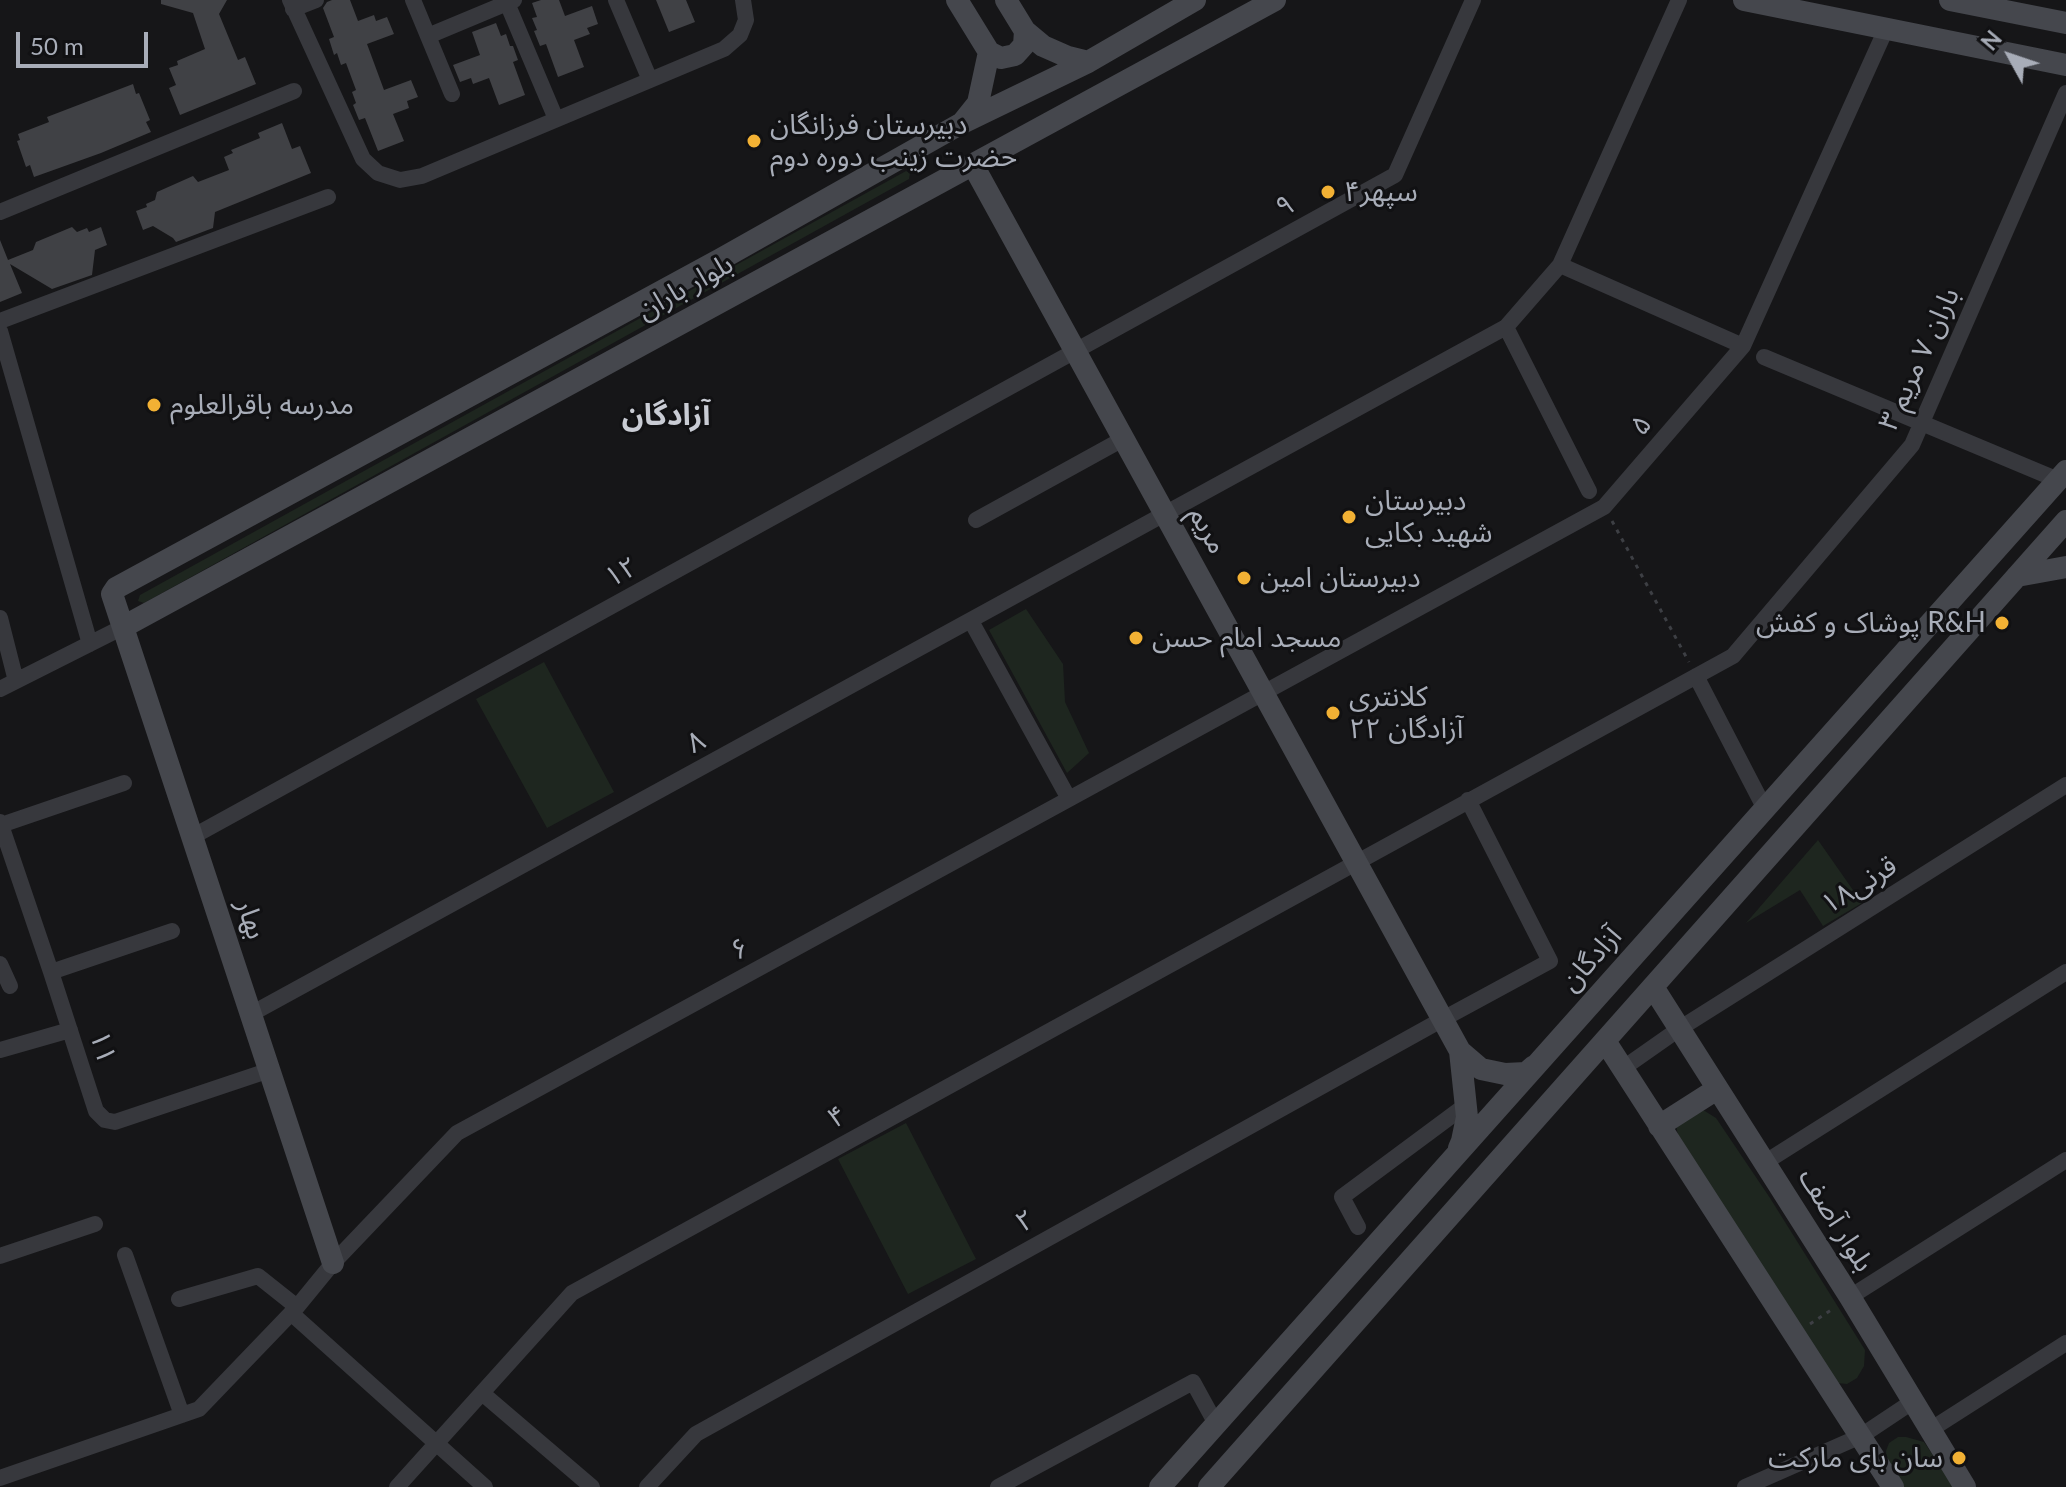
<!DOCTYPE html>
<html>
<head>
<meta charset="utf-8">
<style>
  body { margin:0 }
  #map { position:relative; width:2066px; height:1487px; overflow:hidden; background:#161618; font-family:Lato,sans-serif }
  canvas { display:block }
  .north { position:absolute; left:1970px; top:16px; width:80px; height:80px; -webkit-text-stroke:6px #111113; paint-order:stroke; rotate:310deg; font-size:22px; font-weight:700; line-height:32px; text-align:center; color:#a8adb8 }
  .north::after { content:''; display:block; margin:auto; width:28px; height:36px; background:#a8adb8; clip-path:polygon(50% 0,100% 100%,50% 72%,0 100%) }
  .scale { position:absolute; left:16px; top:32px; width:132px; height:36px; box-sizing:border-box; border:4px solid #a8adb8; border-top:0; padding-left:10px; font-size:24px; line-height:28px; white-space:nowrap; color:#a8adb8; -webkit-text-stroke:6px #111113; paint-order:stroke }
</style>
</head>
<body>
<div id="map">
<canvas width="2066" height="1487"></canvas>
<div class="north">N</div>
<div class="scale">50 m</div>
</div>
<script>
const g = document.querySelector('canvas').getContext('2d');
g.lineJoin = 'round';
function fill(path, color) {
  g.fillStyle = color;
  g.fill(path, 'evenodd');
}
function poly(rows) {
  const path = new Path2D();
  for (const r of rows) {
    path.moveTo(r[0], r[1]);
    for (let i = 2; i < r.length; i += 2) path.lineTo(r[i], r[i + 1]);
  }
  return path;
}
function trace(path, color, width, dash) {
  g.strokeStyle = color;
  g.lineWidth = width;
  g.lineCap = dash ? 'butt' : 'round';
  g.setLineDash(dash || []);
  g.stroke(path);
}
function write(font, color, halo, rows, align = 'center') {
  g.font = font + ' Lato,"Noto Sans Arabic",sans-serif';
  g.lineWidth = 6;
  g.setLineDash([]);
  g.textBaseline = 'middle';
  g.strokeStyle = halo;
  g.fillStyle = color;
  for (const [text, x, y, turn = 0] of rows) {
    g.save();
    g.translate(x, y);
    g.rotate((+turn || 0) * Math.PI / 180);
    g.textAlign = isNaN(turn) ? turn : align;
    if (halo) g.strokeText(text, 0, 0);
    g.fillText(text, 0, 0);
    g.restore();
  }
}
fill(poly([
  [906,171,910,173,909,179,144,603,138,601,140,595],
  [1026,609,1063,664,1065,702,1089,753,1067,773,989,630],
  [544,662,614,792,547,828,476,699],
  [1818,840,1862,903,1823,926,1800,890,1746,923],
  [1700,1108,1716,1118,1770,1198,1865,1350,1864,1366,1857,1378,1847,1384,1837,1383,1680,1148,1676,1124],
  [906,1123,976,1259,908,1294,838,1159],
  [1898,1437,1906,1437,1924,1442,1954,1487,1899,1487,1887,1468,1886,1451,1889,1443]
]), '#1e261f');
fill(poly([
  [161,0,227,0,219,14,238,60,245,57,256,84,180,115,169,88,176,85,169,68,178,65,177,61,205,49,193,13,161,4],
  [332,0,350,0,358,21,374,15,376,21,387,17,394,34,367,44,384,90,411,80,418,97,407,101,409,108,393,114,404,141,378,151,365,118,359,120,353,105,356,103,352,92,356,90,346,63,341,65,337,53,334,55,329,39,334,37,323,8,327,2],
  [541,0,559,0,565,16,592,6,598,24,587,28,590,34,574,40,584,67,558,77,546,44,540,46,534,31,537,30,532,18,537,17,532,3],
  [656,0,686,0,695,22,669,32],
  [496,23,501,36,506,34,510,46,513,46,518,60,513,62,525,95,499,105,489,78,473,84,471,78,460,82,453,65,480,55,472,32],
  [133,84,136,94,139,93,150,120,146,122,151,132,101,153,34,177,30,165,26,167,17,141,20,140,18,134,49,122,47,117],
  [282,123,292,149,300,146,311,173,215,212,213,228,176,242,173,238,153,226,143,230,136,211,147,207,146,204,155,200,157,192,193,176,198,182,229,170,224,157,233,153,231,150,260,138,258,133],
  [72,227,77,232,87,228,89,232,101,227,107,245,95,250,92,275,52,289,10,264,22,293,0,302,0,240,8,260,33,250,36,242]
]), '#404145');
trace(poly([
  [1612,521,1689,662],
  [1810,1324,1834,1308]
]), '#3d3f44', 3, [4, 6]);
trace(poly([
  [290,0,363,159,378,173,400,180,422,176,724,49,740,35,746,20,743,0],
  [413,0,452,94],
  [616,0,650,80],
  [507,3,556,119],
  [293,9,316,0],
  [428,36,514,0],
  [0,212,294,91],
  [1560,265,1743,346],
  [0,321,328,197],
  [1506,327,1589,491],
  [0,331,90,644],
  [1764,357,2058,480],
  [976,520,1123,439],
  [0,618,16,681],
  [971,621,1069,799],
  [1696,676,1765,809],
  [0,689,123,627],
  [0,822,51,972,96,1111,105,1120,115,1122,270,1070],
  [1,825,124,783],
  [192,837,1395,175,1473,0],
  [0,964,10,986],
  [51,972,172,931],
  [251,1014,1506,327,1560,265,1679,0],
  [0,1050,70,1030],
  [1622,1069,1679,1029,2066,785],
  [1764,1163,2066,972],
  [1358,1227,1342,1197,1466,1105],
  [125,1255,182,1415],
  [0,1256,95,1224],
  [1850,1297,2066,1160],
  [179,1299,258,1276,297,1307],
  [291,1313,485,1487],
  [482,1393,592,1487],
  [1930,1430,2066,1343],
  [0,1478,199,1409,297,1307,333,1263,457,1133,1604,507,1743,346,1886,29],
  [397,1487,572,1293,1733,656,1912,445,2066,93],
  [647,1487,696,1434,1443,1019,1550,961,1468,800],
  [998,1487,1193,1382,1216,1424],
  [1745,1487,1861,1436,1912,1402]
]), '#37383d', 16);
trace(poly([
  [957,0,989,52,978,103,962,123],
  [1006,0,1025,31,1043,46,1068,57,1088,62],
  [1744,0,2066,65],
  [1950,0,2066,23],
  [989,52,1001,58,1015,55,1024,45,1025,31],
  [973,165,1460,1051,1481,1069,1505,1074,1526,1073,1534,1066],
  [2017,576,2066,567],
  [123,627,1275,0],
  [1653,987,1850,1297,1965,1487],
  [1605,1041,1893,1487],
  [1659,1126,1717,1089],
  [1459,1148,1462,1141,1467,1117,1460,1051],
  [333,1263,112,594,116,588,721,259,962,123,1088,62,1195,0],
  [1160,1487,2066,471],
  [1209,1487,2066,521]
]), '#45474d', 22);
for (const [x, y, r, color] of [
  [754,141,8,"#f2b134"],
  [1328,192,8,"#f2b134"],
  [154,405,8,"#f2b134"],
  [1349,517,8,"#f2b134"],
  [1244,578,8,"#f2b134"],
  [2002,623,8,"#f2b134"],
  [1136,638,8,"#f2b134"],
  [1333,713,8,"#f2b134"],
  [1959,1458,8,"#f2b134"]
]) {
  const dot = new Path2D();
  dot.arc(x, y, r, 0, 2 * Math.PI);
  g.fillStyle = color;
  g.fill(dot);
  trace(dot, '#111113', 3);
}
write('28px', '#a8adb8', '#111113', [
  ["دبیرستان فرزانگان",770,125],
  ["حضرت زینب دوره دوم",770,157],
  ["سپهر۴",1344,192],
  ["مدرسه باقرالعلوم",170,405],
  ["دبیرستان",1365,501],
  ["شهید بکایی",1365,533],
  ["دبیرستان امین",1260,578],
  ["پوشاک و کفش R&H",1986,623,"right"],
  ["مسجد امام حسن",1152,638],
  ["کلانتری",1349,697],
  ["۲۲ آزادگان",1349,729],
  ["سان بای مارکت",1943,1458,"right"]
], 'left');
write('28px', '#a8adb8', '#111113', [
  ["۹",1285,206,-29],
  ["بلوار باران",685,287,-29],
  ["باران ۷ مریم ۳",1919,359,-65],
  ["۵",1641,425,-49],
  ["مریم",1208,530,61],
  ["۱۲",621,572,-29],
  ["۸",696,742,-29],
  ["قرنی۱۸",1859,885,-32],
  ["بهار",251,919,72],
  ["۶",740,949,-29],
  ["آزادگان",1591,959,-48],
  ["۱۱",103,1047,73],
  ["۴",837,1117,-29],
  ["بلوار آصف",1836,1220,58],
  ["۲",1025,1221,-29]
]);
write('bold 30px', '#c9ccd4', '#111113', [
  ["آزادگان",666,415]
]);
</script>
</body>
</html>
